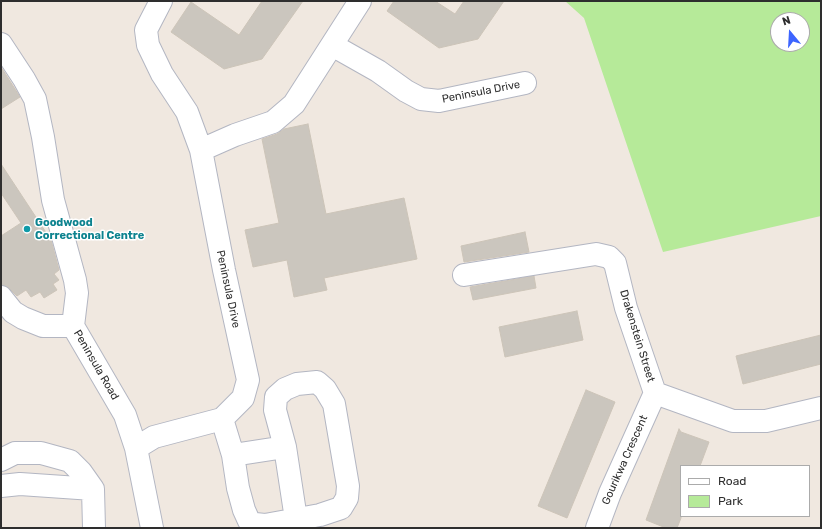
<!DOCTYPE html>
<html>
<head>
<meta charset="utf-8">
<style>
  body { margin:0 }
  #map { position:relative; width:822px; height:529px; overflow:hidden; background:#f0e8e0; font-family:Rubik,sans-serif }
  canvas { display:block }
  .frame { position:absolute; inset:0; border:2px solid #2e2e2e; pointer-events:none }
  .legend { position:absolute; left:680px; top:465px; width:130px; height:52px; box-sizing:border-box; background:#fff; border:1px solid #ababab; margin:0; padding:5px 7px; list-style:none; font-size:12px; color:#2e2e2e }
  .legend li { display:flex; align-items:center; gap:8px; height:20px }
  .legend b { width:20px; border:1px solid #ababab }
  .north { position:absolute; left:770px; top:12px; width:40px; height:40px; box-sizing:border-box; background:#fff; border:1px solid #ababab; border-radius:50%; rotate:342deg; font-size:11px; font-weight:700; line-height:16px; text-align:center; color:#2e2e2e }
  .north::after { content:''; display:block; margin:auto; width:14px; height:18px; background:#3d65ff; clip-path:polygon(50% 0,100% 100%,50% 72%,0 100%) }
</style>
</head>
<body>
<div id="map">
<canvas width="822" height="529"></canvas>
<div class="frame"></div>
<ul class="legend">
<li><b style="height:5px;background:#fff"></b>Road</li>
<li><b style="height:11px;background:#b6ea99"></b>Park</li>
</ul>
<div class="north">N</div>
</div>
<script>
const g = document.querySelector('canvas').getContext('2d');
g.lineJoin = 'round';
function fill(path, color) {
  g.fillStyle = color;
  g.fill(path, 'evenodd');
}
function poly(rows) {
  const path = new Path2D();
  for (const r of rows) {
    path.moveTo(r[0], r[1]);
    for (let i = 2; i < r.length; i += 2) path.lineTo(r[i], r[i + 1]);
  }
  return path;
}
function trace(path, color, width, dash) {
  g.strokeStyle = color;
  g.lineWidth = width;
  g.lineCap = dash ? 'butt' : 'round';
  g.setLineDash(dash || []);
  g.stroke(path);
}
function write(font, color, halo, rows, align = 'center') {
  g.font = font + ' Rubik,sans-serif';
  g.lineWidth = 3;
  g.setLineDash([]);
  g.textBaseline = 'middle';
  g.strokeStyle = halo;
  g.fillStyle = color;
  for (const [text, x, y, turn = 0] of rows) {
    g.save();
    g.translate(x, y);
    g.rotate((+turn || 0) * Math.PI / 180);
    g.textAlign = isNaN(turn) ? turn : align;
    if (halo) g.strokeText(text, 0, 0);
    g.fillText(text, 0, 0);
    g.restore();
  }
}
fill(poly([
  [565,1,821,1,821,216,663,252,584,18],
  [778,20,802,20,802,44,778,44]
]), '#b6ea99');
const building = poly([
  [262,1,303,1,262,59,224,69,171,32,191,2,239,35,262,1],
  [394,1,435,1,455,14,464,1,504,1,478,39,439,48,387,11,394,1],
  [1,67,20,97,1,109,1,67],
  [308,124,326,214,404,198,417,259,324,278,327,290,294,297,287,260,253,267,245,230,279,223,262,139,277,134,284,129,308,124],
  [1,164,51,240,59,270,54,274,59,280,53,284,57,290,44,298,40,292,31,297,26,290,17,296,10,289,1,285,1,236,21,223,1,193,1,164],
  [525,232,529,252,464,262,461,246,525,232],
  [534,276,536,288,473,300,470,287,534,276],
  [577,311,583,340,505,357,499,327,577,311],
  [821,335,821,364,743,384,736,356,821,335],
  [586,390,615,402,567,518,538,506,586,390],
  [679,429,681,432,709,442,700,466,681,466,681,518,677,528,666,528,646,520,679,429]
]);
fill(building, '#cbc6be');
trace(building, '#ccc4b8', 1);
const minor = poly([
  [161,1,146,30,148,45,162,74,187,112,201,150],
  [1,44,24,79,35,99,43,137,53,200,75,280,77,293,73,326,125,415,136,448,152,528],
  [332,45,378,71,406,91,421,99,439,101,525,83],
  [464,275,596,254,609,257,615,263,626,308,655,393],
  [1,297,13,312,23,318,43,326,73,326],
  [655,393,733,421,766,421,821,408],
  [222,419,243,398,248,380,224,270,201,150,235,135,273,122,294,104,360,1],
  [222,419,233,455,238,488,244,510,249,521,255,524,265,525,320,515,341,508,347,498,348,486,334,404,325,389,317,382,297,384,285,389,276,397,275,410,285,447,296,519],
  [136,448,154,437,222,419],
  [233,455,285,447],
  [1,460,15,453,41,453,70,461,81,472,93,489,94,528],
  [1,486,20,484,93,489],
  [597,528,610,493,655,393]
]);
trace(minor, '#b3b6c2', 24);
trace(minor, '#fff', 22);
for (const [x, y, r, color] of [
  [27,229,4,"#0f9aa8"]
]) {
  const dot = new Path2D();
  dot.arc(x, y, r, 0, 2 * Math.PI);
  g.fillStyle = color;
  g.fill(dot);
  trace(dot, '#fff', 1.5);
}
write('11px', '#2e2e2e', '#fff', [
  ["Peninsula Drive",481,92,-11],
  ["Peninsula Drive",228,289,78],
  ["Drakenstein Street",637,336,73],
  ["Peninsula Road",96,365,60],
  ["Gourikwa Crescent",625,460,-66]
]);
write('bold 11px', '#0d838f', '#fff', [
  ["Goodwood",35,223],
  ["Correctional Centre",35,236]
], 'left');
</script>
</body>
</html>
